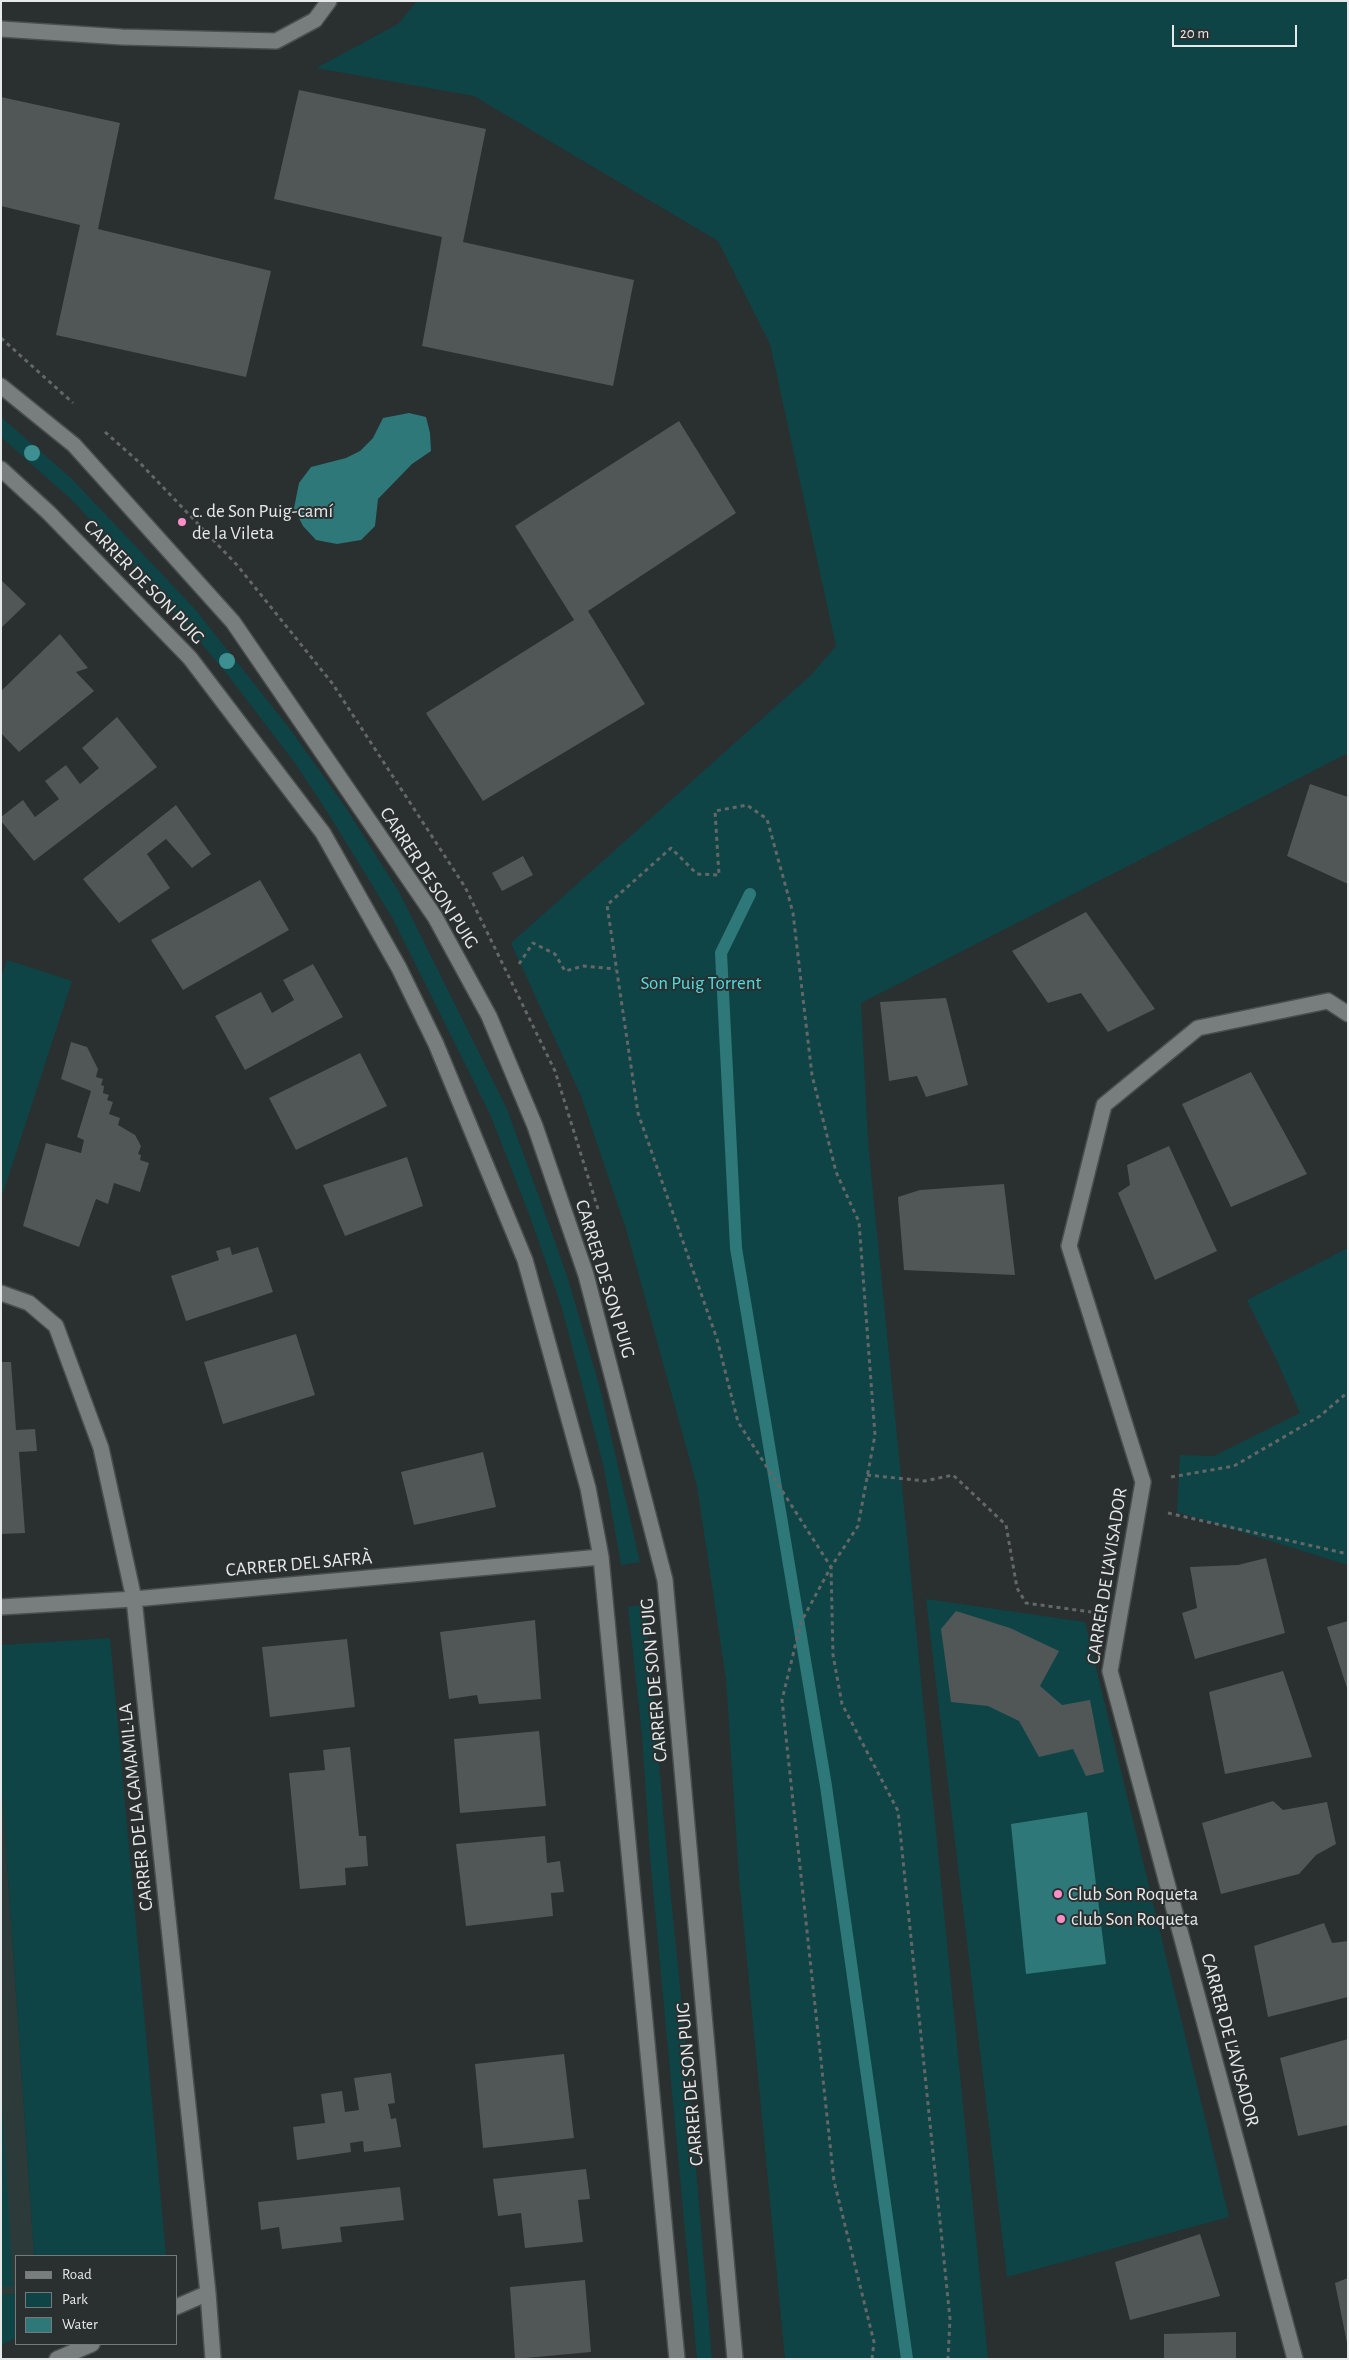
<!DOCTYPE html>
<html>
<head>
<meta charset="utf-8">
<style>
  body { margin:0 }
  #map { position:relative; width:1349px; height:2360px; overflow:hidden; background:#2a2f2f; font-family:"Alegreya Sans",sans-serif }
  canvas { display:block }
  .frame { position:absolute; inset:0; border:2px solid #e6e9e9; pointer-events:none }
  .legend { position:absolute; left:15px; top:2255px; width:162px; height:90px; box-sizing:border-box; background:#2a2f2f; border:1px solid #757979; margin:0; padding:6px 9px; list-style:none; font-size:15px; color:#e6e9e9 }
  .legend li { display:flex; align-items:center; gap:10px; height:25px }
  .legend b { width:25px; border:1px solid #757979 }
  .scale { position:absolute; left:1172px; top:25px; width:125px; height:22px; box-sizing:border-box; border:2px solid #e6e9e9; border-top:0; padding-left:6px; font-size:15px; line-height:18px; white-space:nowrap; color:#e6e9e9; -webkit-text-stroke:4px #2a2f2f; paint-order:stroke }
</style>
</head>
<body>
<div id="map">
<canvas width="1349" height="2360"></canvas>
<div class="frame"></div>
<ul class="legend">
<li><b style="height:6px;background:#787e7e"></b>Road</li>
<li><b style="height:14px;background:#0f4446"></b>Park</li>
<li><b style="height:14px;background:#2e787a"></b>Water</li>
</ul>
<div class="scale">20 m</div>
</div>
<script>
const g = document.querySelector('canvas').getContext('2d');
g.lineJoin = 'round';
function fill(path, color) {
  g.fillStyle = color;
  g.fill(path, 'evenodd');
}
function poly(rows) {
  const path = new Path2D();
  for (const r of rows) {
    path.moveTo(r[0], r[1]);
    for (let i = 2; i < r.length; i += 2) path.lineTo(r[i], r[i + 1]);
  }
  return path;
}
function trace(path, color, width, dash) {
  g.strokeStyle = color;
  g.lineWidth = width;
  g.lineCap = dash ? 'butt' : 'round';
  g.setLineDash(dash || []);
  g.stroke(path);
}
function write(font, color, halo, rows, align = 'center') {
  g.font = font + ' "Alegreya Sans",sans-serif';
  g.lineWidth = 4;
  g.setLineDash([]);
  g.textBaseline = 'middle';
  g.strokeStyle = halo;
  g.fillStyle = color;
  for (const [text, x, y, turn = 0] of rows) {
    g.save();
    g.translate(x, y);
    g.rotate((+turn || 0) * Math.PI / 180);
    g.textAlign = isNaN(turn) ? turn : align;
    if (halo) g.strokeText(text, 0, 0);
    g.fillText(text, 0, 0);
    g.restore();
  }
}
fill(poly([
  [1,1775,34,2256,16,2256,16,2294,1,2295]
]), '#2d3a3a');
fill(poly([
  [417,1,1348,1,1348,753,861,1003,868,1142,988,2359,785,2359,739,1877,726,1679,697,1486,626,1229,581,1096,511,943,811,675,836,646,770,344,718,241,474,96,316,68,398,24],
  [1,417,71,478,194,608,290,729,346,808,399,892,507,1109,542,1205,567,1276,600,1388,640,1562,621,1565,604,1468,561,1305,529,1214,490,1114,393,919,328,813,295,763,227,674,166,602,73,501,1,437],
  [7,960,72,981,1,1199,1,978],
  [1348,1248,1348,1565,1177,1512,1180,1455,1214,1456,1300,1413,1274,1354,1247,1300],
  [926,1599,1085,1622,1229,2217,1007,2277],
  [645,1604,669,1878,685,2037,712,2359,697,2359,650,1857,642,1735,628,1607],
  [110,1638,166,2256,34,2256,1,1775,1,1645],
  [1,2082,13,2286,1,2287],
  [16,2294,16,2338,1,2345,1,2295]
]), '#0f4446');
fill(poly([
  [409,413,426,417,430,433,431,451,412,464,378,499,375,526,361,540,337,544,316,540,303,526,294,508,299,483,311,467,346,458,360,451,373,438,383,418],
  [1087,1812,1106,1964,1026,1974,1011,1824]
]), '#2e787a');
trace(poly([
  [750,894,721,953,736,1248,826,1786,907,2359]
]), '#2e787a', 12);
fill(poly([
  [299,90,486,129,463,242,634,280,613,386,422,346,442,237,274,199],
  [1,97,120,123,98,229,271,271,246,377,56,335,80,225,1,206],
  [679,421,736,513,588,611,645,704,483,801,426,713,574,620,515,526],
  [1,580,26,604,1,628],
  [60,634,88,668,76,672,94,691,19,752,1,733,1,691],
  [117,717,157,767,34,861,1,821,1,817,23,800,35,817,59,799,45,781,66,765,80,784,99,768,82,748],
  [1310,784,1348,797,1348,884,1287,856],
  [176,805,211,854,192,868,166,839,147,854,170,888,119,923,83,879],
  [523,856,533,875,502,891,492,873],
  [260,880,289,930,183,990,151,940],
  [1086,912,1155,1009,1108,1032,1081,993,1048,1003,1012,951],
  [313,964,343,1017,245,1070,215,1016,261,992,272,1013,294,1000,283,980],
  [946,998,968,1085,926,1097,917,1076,889,1081,880,1002],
  [71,1042,87,1047,98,1069,96,1077,103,1079,101,1085,104,1086,103,1093,109,1095,107,1100,113,1102,109,1114,120,1118,118,1125,135,1135,141,1146,138,1154,141,1155,140,1160,149,1163,140,1192,114,1183,108,1204,96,1199,79,1247,23,1226,46,1143,81,1153,84,1140,77,1137,91,1091,61,1079],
  [360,1053,387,1106,296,1150,269,1098],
  [1251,1072,1307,1174,1231,1207,1182,1104],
  [1169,1146,1217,1251,1155,1280,1118,1193,1130,1185,1127,1165],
  [407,1157,423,1206,345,1236,323,1185],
  [1004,1184,1015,1275,904,1270,898,1197,920,1190],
  [230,1247,232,1255,258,1247,273,1292,186,1321,171,1276,219,1260,216,1251],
  [296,1334,315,1395,223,1424,204,1362],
  [1,1362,11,1362,16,1430,35,1429,37,1451,19,1452,25,1533,1,1534],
  [483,1452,496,1507,414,1525,401,1472],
  [1266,1558,1285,1633,1195,1659,1182,1613,1197,1608,1190,1567,1238,1565],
  [956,1611,1010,1628,1059,1651,1040,1686,1062,1705,1090,1700,1104,1772,1086,1776,1073,1749,1039,1757,1019,1721,988,1706,951,1702,941,1629],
  [535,1620,541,1699,479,1704,477,1695,449,1699,440,1632],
  [1348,1621,1348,1688,1347,1688,1327,1627],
  [347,1639,355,1707,270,1717,262,1647],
  [1283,1671,1312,1757,1225,1774,1209,1692],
  [539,1731,546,1806,460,1813,454,1739],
  [350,1747,359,1836,366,1836,368,1866,345,1868,346,1885,300,1889,289,1773,325,1770,323,1750],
  [1273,1801,1283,1810,1327,1802,1336,1844,1316,1855,1299,1874,1221,1894,1202,1823],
  [545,1836,547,1863,560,1861,564,1892,551,1893,553,1916,466,1926,456,1844],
  [1324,1923,1332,1943,1348,1941,1348,1997,1268,2017,1254,1946],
  [1348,2039,1348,2125,1298,2136,1280,2058],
  [564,2054,574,2138,483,2148,475,2064],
  [391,2073,395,2103,388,2104,391,2119,396,2118,401,2147,364,2152,363,2141,350,2143,351,2152,297,2160,293,2127,325,2123,321,2094,342,2091,345,2112,359,2110,354,2078],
  [586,2169,590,2199,578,2200,583,2242,525,2248,521,2213,498,2216,493,2179],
  [400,2187,404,2220,340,2227,342,2242,282,2249,279,2227,261,2230,258,2202],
  [1200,2234,1220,2296,1130,2320,1115,2262],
  [1348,2278,1348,2343,1347,2343,1335,2283],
  [585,2280,591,2352,515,2359,510,2287],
  [1236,2332,1236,2359,1164,2359,1164,2334]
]), '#515656');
const lane = poly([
  [1,29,122,37,276,41,315,20,329,1]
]);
const street = poly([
  [1,386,74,445,233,622,435,917,489,1016,535,1126,586,1275,665,1580,735,2359],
  [1,469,49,513,190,658,323,833,399,968,436,1044,525,1260,588,1488,601,1557,677,2359],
  [1,1293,29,1303,56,1326,101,1448,134,1599,208,2293,213,2359],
  [1,1607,134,1599,601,1557],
  [176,2307,208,2293],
  [57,2359,92,2344],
  [1295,2359,1110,1671,1143,1482,1069,1246,1104,1105,1198,1028,1328,1001,1348,1014]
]);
trace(lane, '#494e4e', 18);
trace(street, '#494e4e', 18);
trace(poly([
  [1,338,73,403],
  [105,432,140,463,237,565,332,683,465,887,555,1071,598,1209],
  [519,964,533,943,555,954,565,971,584,966,615,969],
  [867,1475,925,1481,953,1475,1006,1525,1017,1588,1026,1603,1091,1612],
  [1171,1477,1234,1466,1320,1416,1348,1392],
  [1168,1513,1348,1554],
  [872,2359,874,2342,834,2181,782,1700,801,1622,831,1567,738,1422,717,1339,638,1113,607,905,671,848,697,874,719,875,715,811,747,805,767,819,793,913,812,1075,836,1172,859,1222,875,1435,858,1526,831,1567,833,1655,842,1704,898,1811,950,2319,948,2359]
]), '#636767', 3, [4, 4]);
trace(lane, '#787e7e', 15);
trace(street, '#787e7e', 15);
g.fillStyle = '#3e8f91';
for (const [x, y] of [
  [32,453],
  [227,661]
]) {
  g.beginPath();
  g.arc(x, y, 8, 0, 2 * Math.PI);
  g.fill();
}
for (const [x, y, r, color] of [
  [182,522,5,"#fa8fc7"],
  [1058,1894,5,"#fa8fc7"],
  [1061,1919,5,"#fa8fc7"]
]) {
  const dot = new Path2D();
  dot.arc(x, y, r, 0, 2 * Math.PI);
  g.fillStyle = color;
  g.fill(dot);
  trace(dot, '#2a2f2f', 2);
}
write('19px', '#e6e9e9', '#2a2f2f', [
  ["c. de Son Puig-camí",192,511],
  ["de la Vileta",192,533],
  ["Club Son Roqueta",1068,1894],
  ["club Son Roqueta",1071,1919]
], 'left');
write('19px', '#e6e9e9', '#2a2f2f', [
  ["CARRER DE SON PUIG",144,582,46],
  ["CARRER DE SON PUIG",429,878,57],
  ["CARRER DE SON PUIG",605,1279,73],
  ["CARRER DEL SAFRÀ",299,1564,-5],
  ["CARRER DE L'AVISADOR",1107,1576,-81],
  ["CARRER DE SON PUIG",654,1680,-95],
  ["CARRER DE LA CAMAMIL·LA",136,1807,-96],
  ["CARRER DE L'AVISADOR",1230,2040,75],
  ["CARRER DE SON PUIG",690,2084,-95]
]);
write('19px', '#4edde1', '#2a2f2f', [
  ["Son Puig Torrent",701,983]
]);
</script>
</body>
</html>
